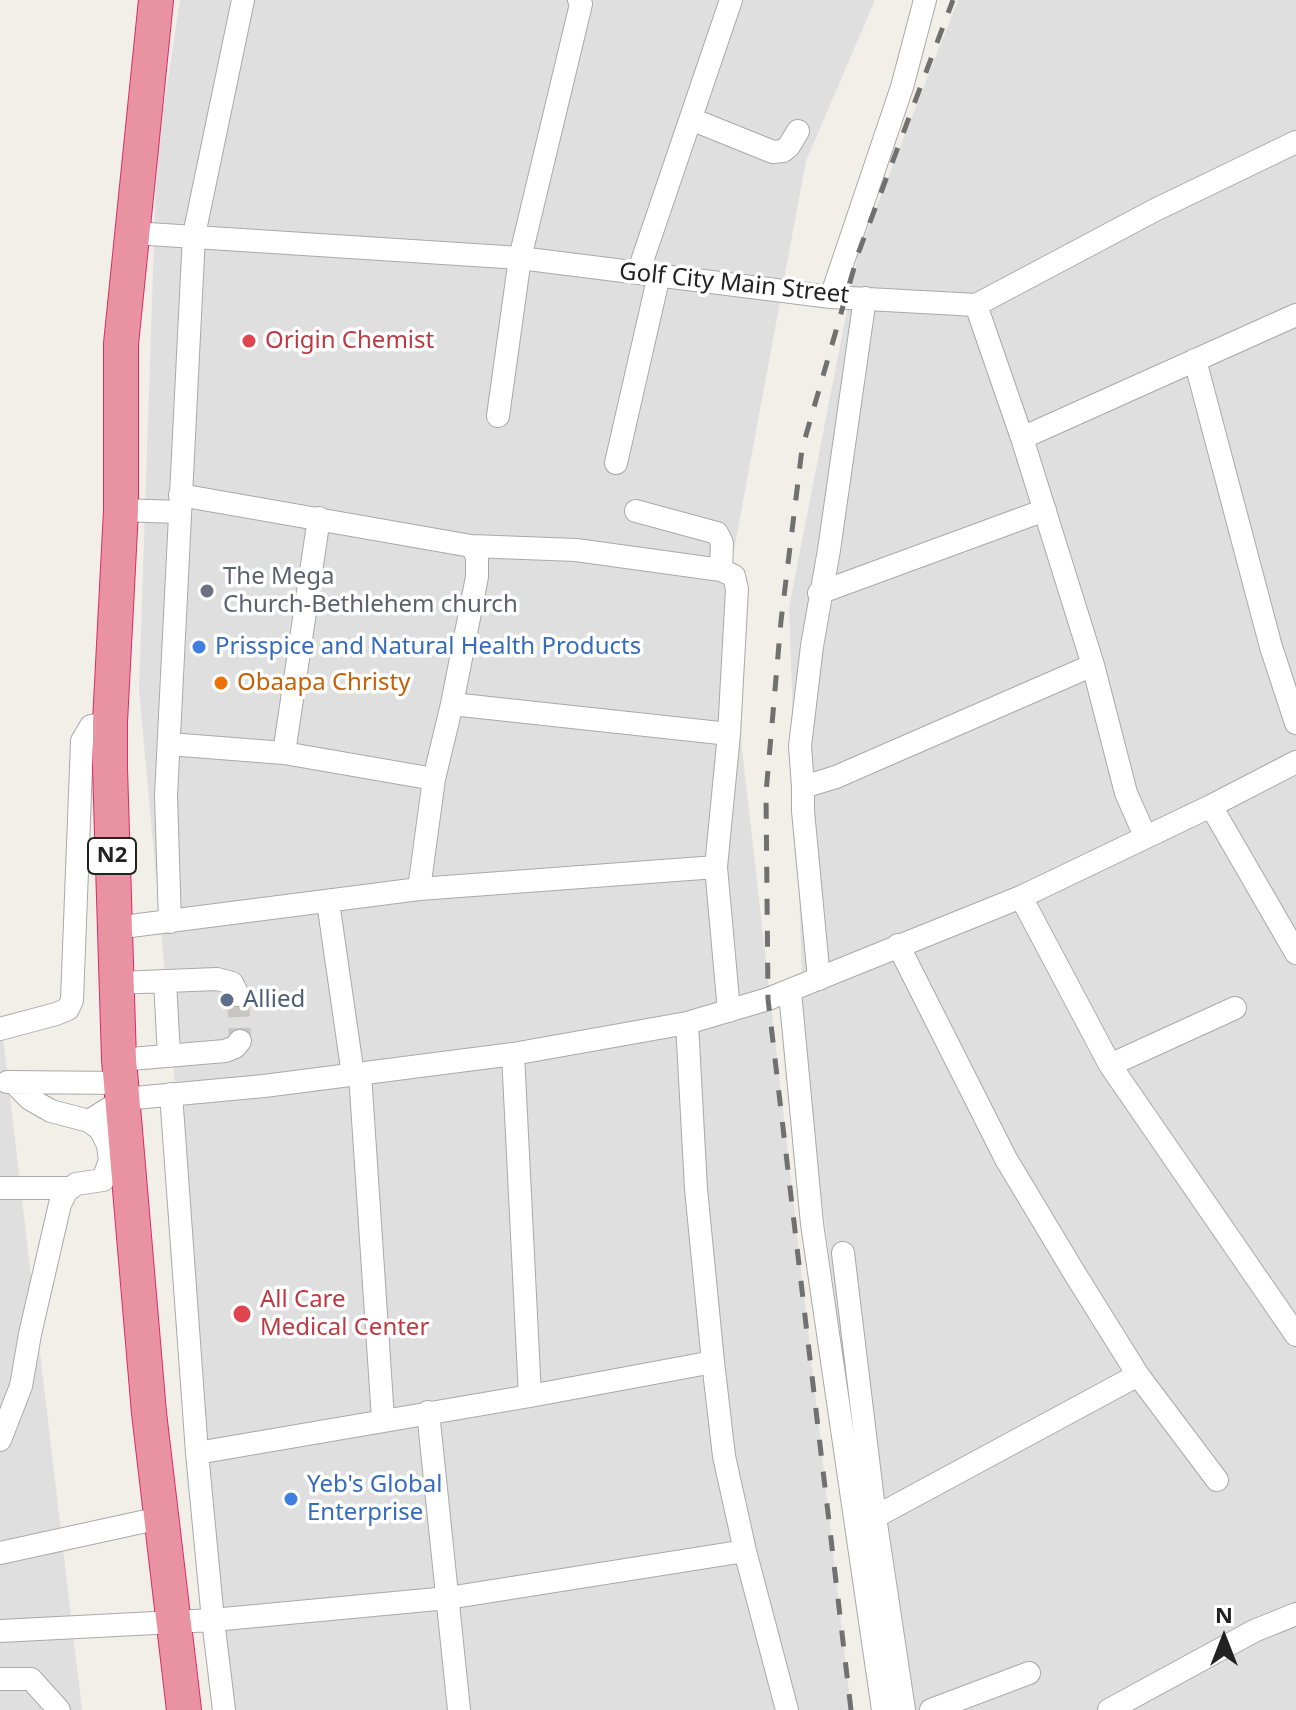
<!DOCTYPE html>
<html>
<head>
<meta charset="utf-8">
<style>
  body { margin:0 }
  #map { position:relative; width:1296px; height:1710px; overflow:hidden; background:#f2efe9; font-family:"Noto Sans",sans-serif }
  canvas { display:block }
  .north { position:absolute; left:1184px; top:1598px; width:80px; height:80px; -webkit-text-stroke:6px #fff; paint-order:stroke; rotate:0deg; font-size:22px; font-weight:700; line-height:32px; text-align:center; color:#222 }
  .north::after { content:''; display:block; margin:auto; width:28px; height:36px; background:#222; clip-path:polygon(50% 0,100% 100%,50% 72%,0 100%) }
</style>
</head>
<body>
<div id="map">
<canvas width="1296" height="1710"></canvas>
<div class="north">N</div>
</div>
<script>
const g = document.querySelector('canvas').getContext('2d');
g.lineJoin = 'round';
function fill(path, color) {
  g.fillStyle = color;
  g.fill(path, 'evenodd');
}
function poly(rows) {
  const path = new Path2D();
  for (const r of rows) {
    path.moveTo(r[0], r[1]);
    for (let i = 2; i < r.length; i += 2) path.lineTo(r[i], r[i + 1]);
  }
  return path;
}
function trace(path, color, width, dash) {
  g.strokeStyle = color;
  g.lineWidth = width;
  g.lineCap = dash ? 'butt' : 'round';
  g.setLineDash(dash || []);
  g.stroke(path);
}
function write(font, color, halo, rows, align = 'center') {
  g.font = font + ' "Noto Sans",sans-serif';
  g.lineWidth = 7;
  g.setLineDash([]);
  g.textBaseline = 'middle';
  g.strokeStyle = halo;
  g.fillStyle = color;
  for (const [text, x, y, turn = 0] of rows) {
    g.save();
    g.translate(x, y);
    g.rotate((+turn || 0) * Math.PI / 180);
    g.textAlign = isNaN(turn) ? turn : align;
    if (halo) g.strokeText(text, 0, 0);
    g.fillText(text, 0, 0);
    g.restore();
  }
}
fill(poly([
  [180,0,875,0,806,161,725,599,851,1710,232,1710,139,690,157,151],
  [958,0,1296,0,1296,1710,893,1710,806,1090,789,607,858,254],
  [0,1012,82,1710,0,1710]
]), '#e0dfdf');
trace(poly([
  [238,995,240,1041]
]), '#c8c6c1', 22, [22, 11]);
const minor = poly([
  [691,119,773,152,783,151,789,146,798,131],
  [133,233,520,258,831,297,976,305,1155,210,1296,142],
  [638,273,731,0],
  [831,297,902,87,925,0],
  [976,305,1022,438,1093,665],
  [1195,360,1271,647,1296,723],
  [498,416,520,258,581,4,579,0],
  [1022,438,1296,315],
  [616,463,659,275],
  [180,495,471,546,477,556,477,577,452,704,434,779,419,889],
  [121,510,179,512],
  [636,511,717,533,722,543,721,570],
  [471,546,576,550,721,570,734,576,737,589,729,734,716,867,729,1011],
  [819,593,1045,510],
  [452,704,729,734],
  [169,744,284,753,434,779],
  [284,753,319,518],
  [803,787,800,746,812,646,829,550,865,298],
  [1211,806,1296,953],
  [1021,897,1110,1065,1296,1335],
  [328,902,353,1075],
  [170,922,166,796,194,235,243,0],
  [115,928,419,889,716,867],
  [898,945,1006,1159,1075,1274,1138,1375,1217,1480],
  [819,979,803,811,803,787,836,777,1093,665,1126,793,1145,836],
  [165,981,169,1056],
  [117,983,217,979,232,983,238,995],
  [790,992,812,1224,883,1710],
  [0,1029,56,1014,68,1009,72,1000,82,741,91,726,110,722],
  [513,1054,530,1396],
  [119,1060,225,1051,235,1047,240,1041],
  [1110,1065,1235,1008],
  [360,1074,383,1419],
  [7,1082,122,1083],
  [171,1094,197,1453,530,1396,713,1362,696,1189,687,1023],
  [89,1121,124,1099,264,1086,513,1054,687,1023,768,999,1021,897,1211,806,1296,762],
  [0,1188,70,1188],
  [843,1253,875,1517,904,1710],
  [713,1362,724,1456,745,1551,787,1710],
  [428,1412,459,1710],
  [0,1440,21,1386,30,1334,60,1204,66,1192,76,1184,103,1180,110,1160,108,1145,100,1129,89,1121,51,1111,30,1099,13,1082],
  [197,1453,213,1620,448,1598,745,1551],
  [875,1517,1138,1375],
  [0,1553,160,1518],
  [0,1631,213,1620,224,1710],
  [0,1679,31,1679,59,1710],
  [931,1710,1029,1673],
  [1109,1710,1254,1631,1296,1614]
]);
const highway = poly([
  [156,0,121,344,121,510,110,722,110,768,119,1060,149,1413,184,1710]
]);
trace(minor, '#a9a9a9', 24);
trace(highway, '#dc2a67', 36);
trace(minor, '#fff', 22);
trace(highway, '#e892a2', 34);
trace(poly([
  [851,1710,768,999,766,793,781,621,802,449,858,254,953,0]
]), '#707070', 5, [16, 16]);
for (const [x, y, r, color] of [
  [249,341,8,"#e0444e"],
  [207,591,8,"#6b7280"],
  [199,647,8,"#3f7fe0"],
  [221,683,8,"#e8710a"],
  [227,1000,8,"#5c6f8a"],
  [242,1314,10,"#e0444e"],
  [291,1499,8,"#3f7fe0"]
]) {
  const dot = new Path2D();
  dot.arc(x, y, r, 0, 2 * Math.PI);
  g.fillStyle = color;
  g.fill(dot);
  trace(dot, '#fff', 3);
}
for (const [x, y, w] of [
  [112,856,48]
]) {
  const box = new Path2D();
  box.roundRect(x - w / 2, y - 18, w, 36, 6);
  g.fillStyle = '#fff';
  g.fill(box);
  trace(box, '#222', 2);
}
write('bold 22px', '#222', null, [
  ["N2",112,856]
]);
write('24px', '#222', '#fff', [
  ["Golf City Main Street",734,284,6]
]);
write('24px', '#be3a42', '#fff', [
  ["Origin Chemist",265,341],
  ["All Care",260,1300],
  ["Medical Center",260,1328]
], 'left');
write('24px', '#5b616d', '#fff', [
  ["The Mega",223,577],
  ["Church-Bethlehem church",223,605]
], 'left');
write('24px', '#366cbe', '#fff', [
  ["Prisspice and Natural Health Products",215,647],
  ["Yeb's Global",307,1485],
  ["Enterprise",307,1513]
], 'left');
write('24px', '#c56008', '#fff', [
  ["Obaapa Christy",237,683]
], 'left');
write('24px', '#4e5e75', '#fff', [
  ["Allied",243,1000]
], 'left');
</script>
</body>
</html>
